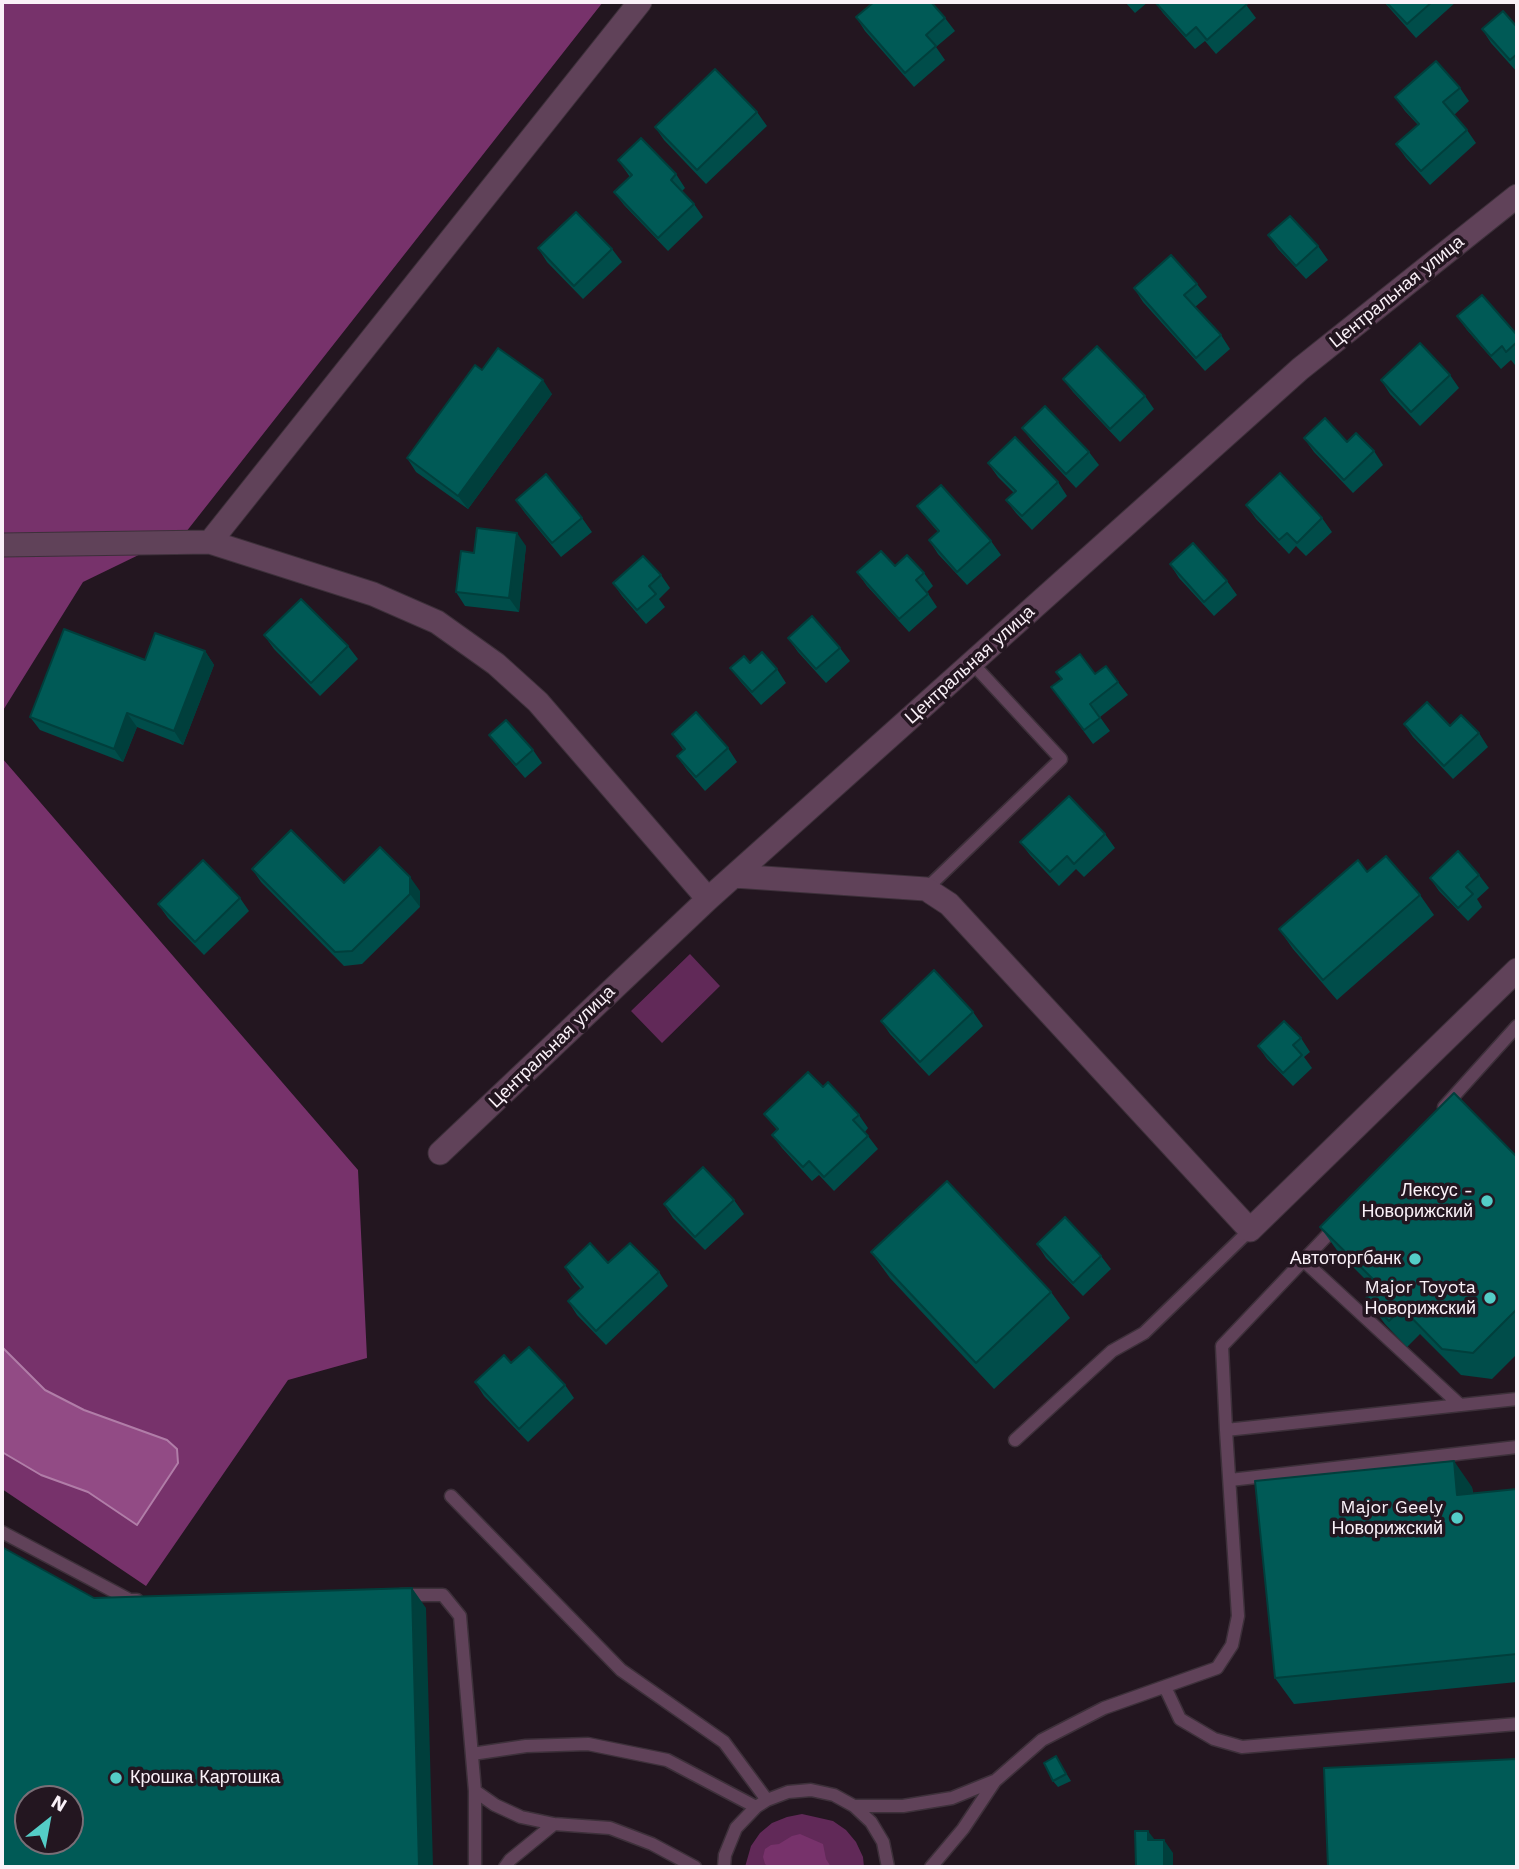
<!DOCTYPE html>
<html>
<head>
<meta charset="utf-8">
<style>
  body { margin:0 }
  #map { position:relative; width:1519px; height:1869px; overflow:hidden; background:#231620; font-family:"Work Sans",sans-serif }
  canvas { display:block }
  .frame { position:absolute; inset:0; border:4px solid #faf1f8; pointer-events:none }
  .north { position:absolute; left:14px; top:1785px; width:70px; height:70px; box-sizing:border-box; background:#231620; border:2px solid #796e76; border-radius:50%; rotate:31deg; font-size:19px; font-weight:700; line-height:28px; text-align:center; color:#faf1f8 }
  .north::after { content:''; display:block; margin:auto; width:24px; height:32px; background:#54cdc7; clip-path:polygon(50% 0,100% 100%,50% 72%,0 100%) }
</style>
</head>
<body>
<div id="map">
<canvas width="1519" height="1869"></canvas>
<div class="frame"></div>
<div class="north">N</div>
</div>
<script>
const g = document.querySelector('canvas').getContext('2d');
g.lineJoin = 'round';
function fill(path, color) {
  g.fillStyle = color;
  g.fill(path, 'evenodd');
}
function poly(rows) {
  const path = new Path2D();
  for (const r of rows) {
    path.moveTo(r[0], r[1]);
    for (let i = 2; i < r.length; i += 2) path.lineTo(r[i], r[i + 1]);
  }
  return path;
}
function trace(path, color, width, dash) {
  g.strokeStyle = color;
  g.lineWidth = width;
  g.lineCap = dash ? 'butt' : 'round';
  g.setLineDash(dash || []);
  g.stroke(path);
}
function write(font, color, halo, rows, align = 'center') {
  g.font = font + ' "Work Sans",sans-serif';
  g.lineWidth = 7;
  g.setLineDash([]);
  g.textBaseline = 'middle';
  g.strokeStyle = halo;
  g.fillStyle = color;
  for (const [text, x, y, turn = 0] of rows) {
    g.save();
    g.translate(x, y);
    g.rotate((+turn || 0) * Math.PI / 180);
    g.textAlign = isNaN(turn) ? turn : align;
    if (halo) g.strokeText(text, 0, 0);
    g.fillText(text, 0, 0);
    g.restore();
  }
}
fill(poly([
  [690,954,720,986,662,1043,631,1011],
  [802,1814,833,1821,846,1830,856,1842,863,1857,864,1867,745,1867,751,1846,760,1833,772,1823,787,1817]
]), '#612958');
fill(poly([
  [2,2,603,2,186,532,83,582,2,712],
  [2,758,358,1170,367,1358,288,1380,146,1586,2,1489,2,1452,41,1475,88,1492,137,1525,84,1410,45,1390,2,1347],
  [800,1834,823,1844,826,1859,831,1867,769,1867,765,1864,763,1857,765,1849,771,1845,779,1844,792,1836]
]), '#77326b');
const water = poly([
  [2,1347,45,1390,84,1410,167,1440,177,1449,178,1463,137,1525,88,1492,41,1475,2,1452,2,1347]
]);
fill(water, '#924b85');
trace(water, '#b17da8', 2);
const lane = poly([
  [926,889,1061,759,972,663],
  [1444,1107,1517,1026],
  [1304,1261,1460,1405],
  [1226,1430,1222,1346,1338,1224],
  [1015,1440,1112,1351,1144,1333,1250,1230],
  [1230,1480,1517,1447],
  [451,1496,621,1670,724,1742,767,1800],
  [2,1532,130,1600,137,1600],
  [401,1595,443,1595,460,1616,475,1791,475,1867],
  [1165,1687,1180,1719,1214,1739,1242,1747,1517,1724],
  [472,1754,526,1746,588,1744,667,1760,756,1807],
  [475,1791,495,1805,521,1817,554,1824,610,1828,652,1844,695,1867],
  [854,1806,903,1806,952,1798,994,1781],
  [505,1867,510,1860,554,1824],
  [724,1867,725,1855,736,1828,756,1807,767,1800,788,1792,811,1790,834,1795,854,1806,871,1822,883,1842,888,1867],
  [931,1867,963,1829,995,1781,1042,1740,1104,1708,1217,1668,1232,1645,1238,1616,1226,1430,1517,1399]
]);
const street = poly([
  [210,542,640,2],
  [2,545,210,542,373,594,437,622,496,664,538,702,708,899],
  [734,876,926,889,949,904,1250,1230,1517,970],
  [440,1153,708,899,1300,369,1517,196]
]);
trace(lane, '#3d303a', 15);
trace(street, '#3d303a', 25);
trace(lane, '#604259', 12);
trace(street, '#604259', 23);
fill(poly([
  [1125,2,1148,2,1135,13],
  [1155,2,1244,2,1256,18,1216,54,1205,41,1195,49,1163,13],
  [1384,2,1456,2,1416,38],
  [856,17,945,18,955,31,936,47,945,60,914,87,865,31],
  [1517,27,1517,72,1491,43,1482,29],
  [1460,88,1469,101,1454,115,1467,130,1476,143,1430,185,1406,158,1396,144,1418,125,1405,111,1395,97],
  [757,112,767,126,706,184,664,140,655,127],
  [618,160,676,174,685,188,682,191,694,204,703,217,668,251,624,205,614,192,630,177],
  [1268,235,1318,246,1328,260,1306,279,1278,249],
  [538,248,612,249,622,262,583,299,547,262],
  [1197,284,1207,297,1195,307,1221,335,1230,349,1205,371,1143,302,1134,288],
  [1457,316,1517,335,1517,364,1515,365,1511,360,1501,369,1467,330],
  [482,370,552,394,468,509,416,472,407,458],
  [1450,375,1459,388,1420,426,1390,394,1381,380],
  [1063,379,1145,396,1154,409,1120,442,1073,392],
  [1022,428,1089,452,1099,465,1076,488,1032,441],
  [1304,438,1347,442,1374,451,1383,465,1353,493,1314,452],
  [988,463,1058,482,1067,496,1032,530,1016,513,1006,500,1014,493,998,477],
  [516,500,582,518,592,532,561,557,525,513],
  [1246,505,1322,518,1332,532,1306,556,1296,546,1289,554,1256,519],
  [917,506,991,541,1001,555,967,585,938,554,929,540,938,532,927,519],
  [526,546,519,612,465,606,456,592,474,553],
  [1170,564,1227,581,1237,595,1214,616,1179,578],
  [895,566,924,573,933,586,927,592,937,607,909,632,867,586,857,572],
  [661,575,670,588,659,599,665,607,646,624,622,596,613,583],
  [264,635,348,646,358,659,320,696,274,649],
  [788,638,840,648,850,661,826,683,798,652],
  [205,651,214,665,183,745,137,727,123,762,40,730,30,717,145,660],
  [750,663,777,669,786,683,761,705,740,681,730,668],
  [1056,672,1095,674,1118,682,1128,695,1100,717,1110,731,1093,744,1051,687,1061,679],
  [1404,724,1450,726,1479,733,1488,747,1453,779,1413,737],
  [672,734,728,748,737,762,705,791,687,770,677,756,684,751],
  [489,735,533,750,542,763,525,778,499,748],
  [1105,834,1115,848,1084,877,1076,869,1059,886,1030,855,1020,842],
  [252,869,344,883,420,891,420,907,362,964,344,966,261,882],
  [1367,872,1420,895,1434,915,1337,1000,1293,949,1279,929],
  [1479,875,1489,888,1477,899,1482,907,1468,921,1439,891,1430,878],
  [240,898,249,911,204,955,168,918,158,904],
  [973,1012,983,1026,929,1076,890,1034,881,1021],
  [1301,1038,1310,1052,1304,1057,1312,1068,1293,1086,1267,1059,1258,1046],
  [823,1087,859,1115,868,1128,865,1132,878,1149,834,1191,819,1175,812,1181,782,1148,772,1135,777,1130,764,1114],
  [1517,1157,1517,1354,1492,1379,1461,1375,1420,1334,1407,1347,1385,1324,1366,1298,1375,1289,1339,1253,1320,1227],
  [734,1200,744,1214,705,1250,673,1218,664,1204],
  [1037,1244,1101,1256,1111,1269,1083,1296,1046,1258],
  [871,1252,1051,1292,1070,1318,994,1389,890,1278],
  [608,1263,659,1272,668,1286,606,1345,577,1315,568,1301,581,1289,574,1281,565,1267],
  [511,1363,565,1385,574,1398,528,1442,484,1396,475,1382],
  [1472,1487,1473,1493,1517,1489,1517,1682,1294,1704,1275,1678],
  [1060,1763,1071,1781,1058,1787,1053,1781]
]), '#004d4a');
fill(poly([
  [543,380,552,394,468,509,458,496],
  [517,533,526,546,519,612,509,598],
  [205,651,214,665,183,745,174,731],
  [127,713,137,727,123,762,114,749],
  [410,877,420,891,420,907,410,894],
  [1454,1461,1472,1487,1475,1521,1457,1495],
  [412,1588,426,1608,433,1867,419,1867],
  [1148,1831,1158,1844,1148,1840],
  [1164,1840,1173,1853,1173,1867,1164,1867]
]), '#003f3c');
const building = poly([
  [874,2,931,2,945,18,926,35,936,46,905,73,856,17,874,2],
  [1155,2,1244,2,1247,4,1207,40,1196,27,1186,36,1155,2],
  [1386,2,1432,2,1407,24,1386,2],
  [1503,11,1517,27,1517,54,1510,60,1482,29,1503,11],
  [1436,61,1460,88,1443,102,1467,130,1421,171,1396,144,1419,124,1395,97,1436,61],
  [715,69,757,112,697,170,655,127,715,69],
  [641,138,676,174,671,180,694,204,658,238,614,192,632,175,618,160,641,138],
  [576,212,612,249,574,286,538,248,576,212],
  [1290,216,1318,246,1296,266,1268,235,1290,216],
  [1171,255,1197,284,1184,295,1221,335,1196,358,1134,288,1171,255],
  [1482,295,1517,335,1517,342,1506,352,1502,346,1491,356,1457,316,1482,295],
  [1420,343,1450,375,1411,412,1381,380,1420,343],
  [1097,346,1145,396,1110,429,1063,379,1097,346],
  [498,348,543,380,458,496,407,458,475,365,482,370,498,348],
  [1045,406,1089,452,1066,474,1022,428,1045,406],
  [1325,418,1347,442,1356,433,1374,451,1344,480,1304,438,1325,418],
  [1015,437,1058,482,1022,516,1006,500,1016,491,988,463,1015,437],
  [1280,473,1322,518,1297,543,1287,533,1279,540,1246,505,1280,473],
  [546,474,582,518,552,543,516,500,546,474],
  [941,485,991,541,957,572,929,540,939,531,917,506,941,485],
  [477,528,517,533,509,598,456,592,461,551,474,553,477,528],
  [1193,543,1227,581,1204,602,1170,564,1193,543],
  [881,551,895,566,907,555,924,573,916,580,928,594,899,619,857,572,881,551],
  [643,556,661,575,649,586,656,594,637,610,613,583,643,556],
  [301,599,348,646,311,683,264,635,301,599],
  [812,616,840,648,816,669,788,638,812,616],
  [64,629,145,660,155,633,205,651,174,731,127,713,114,749,30,717,64,629],
  [762,652,777,669,752,692,730,668,744,656,750,663,762,652],
  [1080,654,1095,674,1106,666,1118,682,1090,704,1100,718,1084,730,1051,687,1062,679,1056,672,1080,654],
  [1427,702,1450,726,1461,715,1479,733,1444,766,1404,724,1427,702],
  [696,712,728,748,696,777,677,756,685,749,672,734,696,712],
  [506,720,533,750,516,765,489,735,506,720],
  [1069,796,1105,834,1074,864,1067,856,1050,872,1020,842,1069,796],
  [291,830,344,883,380,847,410,877,410,894,352,951,335,952,252,869,291,830],
  [1458,851,1479,875,1466,887,1473,894,1458,908,1430,878,1458,851],
  [1386,856,1420,895,1323,980,1279,929,1358,860,1367,872,1386,856],
  [203,860,240,898,195,942,158,904,203,860],
  [934,970,973,1012,920,1062,881,1021,934,970],
  [1284,1021,1301,1038,1293,1045,1302,1055,1283,1073,1258,1046,1284,1021],
  [808,1072,823,1087,828,1082,859,1115,853,1120,868,1136,824,1177,809,1161,803,1167,772,1135,778,1129,764,1114,808,1072],
  [1454,1093,1517,1157,1517,1309,1473,1353,1442,1349,1402,1308,1389,1321,1366,1298,1379,1285,1320,1227,1454,1093],
  [703,1167,734,1200,695,1237,664,1204,703,1167],
  [947,1181,1051,1292,976,1363,871,1252,947,1181],
  [1065,1217,1101,1256,1073,1283,1037,1244,1065,1217],
  [590,1243,608,1263,630,1243,659,1272,596,1331,568,1301,583,1287,565,1267,590,1243],
  [529,1347,565,1385,519,1429,475,1382,504,1355,511,1363,529,1347],
  [1454,1461,1457,1495,1517,1489,1517,1654,1275,1678,1255,1481,1454,1461],
  [2,1547,94,1598,412,1588,419,1867,2,1867,2,1547],
  [28,1799,70,1799,70,1841,28,1841,28,1799],
  [1056,1756,1066,1774,1053,1781,1044,1763,1056,1756],
  [1517,1759,1517,1867,1328,1867,1324,1768,1517,1759],
  [1135,1831,1148,1831,1148,1840,1164,1840,1164,1867,1136,1867,1135,1831]
]);
fill(building, '#005a56');
trace(building, '#003f3c', 2);
for (const [x, y, r, color] of [
  [1487,1201,7,"#54cdc7"],
  [1415,1259,7,"#54cdc7"],
  [1490,1298,7,"#54cdc7"],
  [1457,1518,7,"#54cdc7"],
  [116,1778,7,"#54cdc7"]
]) {
  const dot = new Path2D();
  dot.arc(x, y, r, 0, 2 * Math.PI);
  g.fillStyle = color;
  g.fill(dot);
  trace(dot, '#231620', 2.5);
}
write('18px', '#faf1f8', '#231620', [
  ["Центральная улица",1397,292,-39],
  ["Центральная улица",970,665,-42],
  ["Центральная улица",552,1047,-44]
]);
write('18px', '#faf1f8', '#231620', [
  ["Лексус -",1473,1191],
  ["Новорижский",1473,1212],
  ["Автоторгбанк",1401,1259],
  ["Major Toyota",1476,1288],
  ["Новорижский",1476,1309],
  ["Major Geely",1443,1508],
  ["Новорижский",1443,1529],
  ["Крошка Картошка",130,1778,"left"]
], 'right');
</script>
</body>
</html>
